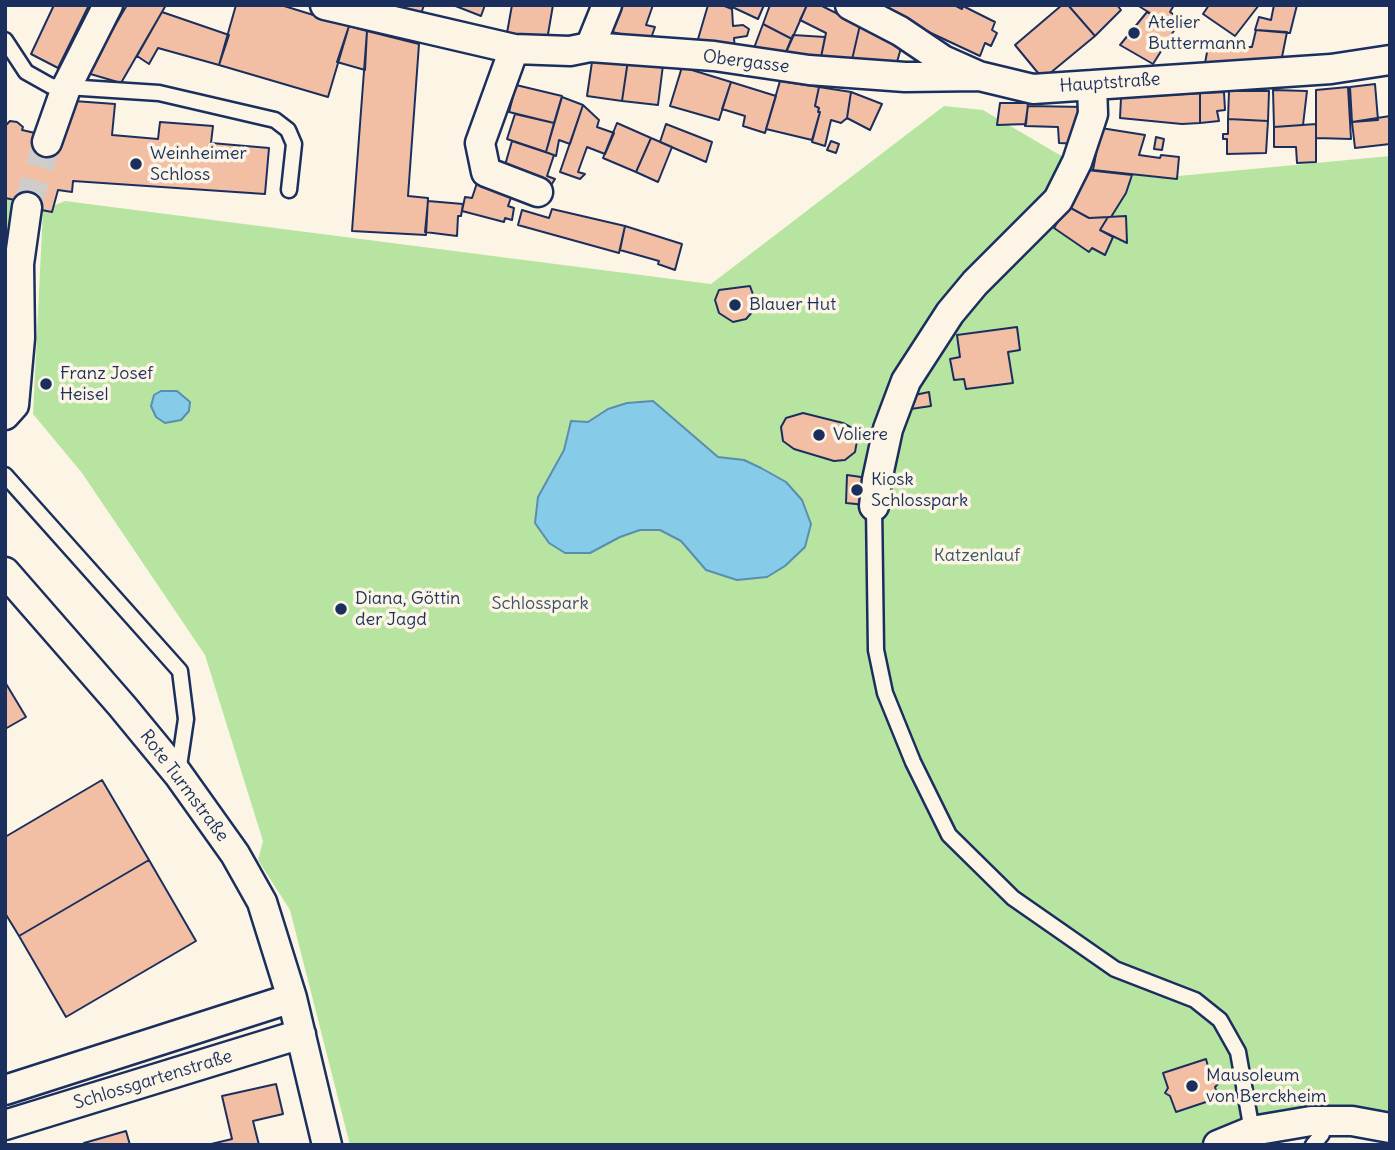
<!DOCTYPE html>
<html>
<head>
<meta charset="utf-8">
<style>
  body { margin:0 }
  #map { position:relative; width:1395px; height:1150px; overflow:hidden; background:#fcf5e5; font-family:Delius,sans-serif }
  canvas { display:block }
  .frame { position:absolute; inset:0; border:7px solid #1b2f5e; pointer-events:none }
</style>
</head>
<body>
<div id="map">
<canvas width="1395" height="1150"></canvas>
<div class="frame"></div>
</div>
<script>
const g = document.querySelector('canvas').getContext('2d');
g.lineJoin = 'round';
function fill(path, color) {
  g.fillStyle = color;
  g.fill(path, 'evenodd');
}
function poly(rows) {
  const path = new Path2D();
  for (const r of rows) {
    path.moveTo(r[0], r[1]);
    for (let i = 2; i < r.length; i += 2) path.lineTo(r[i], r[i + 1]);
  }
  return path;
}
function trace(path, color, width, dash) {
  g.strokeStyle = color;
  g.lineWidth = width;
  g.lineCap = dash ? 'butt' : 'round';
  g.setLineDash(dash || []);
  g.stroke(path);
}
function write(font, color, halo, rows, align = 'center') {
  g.font = font + ' Delius,sans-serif';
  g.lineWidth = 7;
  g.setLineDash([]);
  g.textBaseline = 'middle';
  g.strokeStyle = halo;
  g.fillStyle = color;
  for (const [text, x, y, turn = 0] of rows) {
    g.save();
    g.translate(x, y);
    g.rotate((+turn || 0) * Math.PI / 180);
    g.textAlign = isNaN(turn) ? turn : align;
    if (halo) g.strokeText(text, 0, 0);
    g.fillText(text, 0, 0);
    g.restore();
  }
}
fill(poly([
  [944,106,983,110,1058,154,1093,167,1157,178,1390,156,1390,1117,1364,1109,1307,1108,1210,1145,350,1145,290,910,258,860,263,841,205,655,82,473,33,414,43,210,65,201,711,284],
  [5,198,15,200,15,205,22,205,5,302]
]), '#b8e4a2');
const water = poly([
  [161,391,177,391,190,402,189,411,181,420,165,423,156,417,151,406,154,395,161,391],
  [653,401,718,457,744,460,761,468,786,482,802,500,811,524,805,547,785,566,767,577,737,580,706,570,681,541,660,530,640,530,620,537,590,553,565,553,549,543,535,523,538,497,564,450,571,421,588,422,608,409,627,403,653,401]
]);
fill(water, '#86cbe7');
trace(water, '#5b8db0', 2);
const building = poly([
  [54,5,89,5,58,68,31,54,54,5],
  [127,5,166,5,121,83,87,73,127,5],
  [236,5,281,5,349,26,328,97,219,65,236,5],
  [379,5,424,5,420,17,379,5],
  [453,5,485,5,481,16,453,5],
  [512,5,553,5,547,40,507,33,512,5],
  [623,5,653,5,646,25,655,27,650,41,612,32,623,5],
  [708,5,722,5,732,9,733,26,743,25,749,29,747,36,734,38,735,52,696,46,708,5],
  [728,5,764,5,758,19,728,5],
  [770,5,807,5,792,39,763,24,770,5],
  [807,5,820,5,860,25,851,64,820,62,826,33,800,20,807,5],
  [889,5,954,5,962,9,963,6,995,22,992,30,997,33,991,46,985,43,980,56,886,12,889,5],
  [1062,5,1068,5,1095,36,1043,79,1015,45,1062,5],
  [1068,5,1117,5,1121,10,1095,36,1068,5],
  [1137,5,1174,5,1170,12,1180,19,1174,28,1137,5],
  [1209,5,1259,5,1235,36,1203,14,1209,5],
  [1274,5,1297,5,1290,33,1255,30,1259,17,1271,20,1274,5],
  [162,12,229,35,219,65,158,48,149,64,137,56,162,12],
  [1147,12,1175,29,1153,64,1120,45,1147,12],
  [763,24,792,39,783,59,751,56,763,24],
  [860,25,901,48,895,69,851,64,860,25],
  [349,26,367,31,365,70,337,62,349,26],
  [1256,30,1287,32,1281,62,1205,63,1208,47,1252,47,1256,30],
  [367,31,419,44,408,196,428,198,426,235,352,231,367,31],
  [793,35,825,37,820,62,783,59,793,35],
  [593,55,628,60,622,101,587,96,593,55],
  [628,60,663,65,658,105,622,101,628,60],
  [682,67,731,82,719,120,670,106,682,67],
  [780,81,819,87,815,106,819,108,818,112,820,112,812,140,766,129,780,81],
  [731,82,776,96,765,133,743,126,745,116,722,109,731,82],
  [1375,84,1378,120,1352,122,1350,87,1375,84],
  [516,85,562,96,554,123,509,112,516,85],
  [819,87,851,92,847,118,841,123,831,120,825,146,812,142,820,112,818,112,819,108,815,106,819,87],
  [1348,87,1351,139,1316,138,1316,90,1348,87],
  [1273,90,1307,91,1303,125,1274,127,1273,90],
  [1229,91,1269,91,1268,121,1228,119,1229,91],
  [851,92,882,104,870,130,847,118,851,92],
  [1224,92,1225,110,1217,111,1219,121,1200,123,1200,93,1224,92],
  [1200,93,1200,123,1182,124,1120,118,1121,98,1200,93],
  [562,97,583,105,570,144,559,140,556,156,546,152,562,97],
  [74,101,115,104,112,135,158,139,160,122,213,126,211,143,269,148,265,194,73,181,72,192,58,190,52,212,15,205,15,200,5,198,6,125,10,121,17,122,23,127,22,130,35,133,74,101],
  [1000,103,1028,103,1026,124,997,125,1000,103],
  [583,105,599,120,597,127,614,133,605,154,587,147,578,172,585,174,580,179,560,172,583,105],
  [1028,106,1084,107,1080,144,1059,143,1058,127,1025,126,1028,106],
  [515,114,554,123,546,152,507,139,515,114],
  [1390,116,1390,144,1355,148,1352,122,1390,116],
  [1228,119,1268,121,1266,153,1227,154,1227,139,1223,139,1223,134,1228,134,1228,119],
  [617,123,651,138,636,172,603,158,617,123],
  [666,124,712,142,706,162,660,142,666,124],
  [1316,124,1316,162,1297,163,1296,147,1274,147,1274,127,1316,124],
  [1101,128,1145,135,1139,155,1160,158,1161,155,1179,157,1177,179,1093,170,1101,128],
  [1156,137,1164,139,1162,150,1154,149,1156,137],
  [651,138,672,147,658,182,636,172,651,138],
  [512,141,554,155,547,176,555,179,548,190,503,172,512,141],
  [831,141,839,144,836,153,827,150,831,141],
  [1087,170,1132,175,1126,193,1111,217,1089,218,1067,206,1087,170],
  [478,180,513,192,508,206,514,208,512,220,505,218,504,222,462,211,465,197,472,198,478,180],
  [428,201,463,204,461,216,458,216,457,236,425,232,428,201],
  [1067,206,1089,218,1108,217,1100,230,1113,237,1105,255,1092,248,1089,252,1054,228,1067,206],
  [552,209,625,226,619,253,518,225,522,210,549,218,552,209],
  [1126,216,1127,243,1100,230,1108,217,1126,216],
  [625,226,682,244,675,270,658,264,659,261,620,250,625,226],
  [750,286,756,303,754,310,746,319,733,322,719,313,715,300,719,290,750,286],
  [1017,327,1020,350,1008,352,1013,383,966,389,964,379,954,380,950,359,960,357,957,335,1017,327],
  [929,392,931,406,904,410,910,396,929,392],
  [803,413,843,423,854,429,857,441,855,452,845,460,834,461,794,449,783,441,781,427,786,418,803,413],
  [847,475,868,478,866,505,846,503,847,475],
  [5,682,26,717,5,729,5,682],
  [102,780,149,860,19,936,5,913,5,837,102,780],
  [149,860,196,941,66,1017,19,936,149,860],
  [1206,1059,1209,1070,1216,1070,1220,1075,1220,1082,1215,1087,1218,1098,1176,1112,1170,1096,1165,1093,1168,1088,1163,1073,1206,1059],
  [276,1084,283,1114,253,1121,259,1145,207,1145,232,1139,222,1096,276,1084],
  [126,1131,130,1145,85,1145,84,1143,126,1131]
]);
fill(building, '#f3bfa4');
trace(building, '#1b2f5e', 2);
trace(poly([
  [27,207,47,142]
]), '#cfcdca', 28, [28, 14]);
const lane = poly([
  [5,40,26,72,51,86,159,93,275,120,288,130,294,144,289,190],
  [5,475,180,671,186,719,178,773],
  [874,506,876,650,885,693,913,762,949,835,1013,898,1115,969,1195,1000,1220,1020,1238,1052,1252,1131],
  [1313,1145,1322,1134,1321,1121]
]);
const street = poly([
  [325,5,514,49,570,51,590,47,714,56,809,70,905,77,979,76],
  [850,5,900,31,943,60,979,76,1033,89,1331,69,1390,60],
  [590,47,607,5],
  [514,49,480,143,486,172,538,192],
  [47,142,66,88,108,5],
  [5,415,14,405,20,338,19,264,27,207],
  [874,506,877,480,888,429,906,381,950,313,975,283,1058,200,1077,162,1093,114,1092,85],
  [5,572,122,706,178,774,235,854,262,902,292,998,327,1145],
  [5,1090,292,998],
  [5,1125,301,1034],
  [1218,1145,1252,1131,1311,1121,1352,1121,1390,1128]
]);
trace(lane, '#1b2f5e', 19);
trace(street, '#1b2f5e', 33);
trace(lane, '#fcf5e5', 14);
trace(street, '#fcf5e5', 28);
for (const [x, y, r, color] of [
  [1134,33,7,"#1b2f5e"],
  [136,164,7,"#1b2f5e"],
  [735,305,7,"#1b2f5e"],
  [46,384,7,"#1b2f5e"],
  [819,435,7,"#1b2f5e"],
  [857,490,7,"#1b2f5e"],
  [341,609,7,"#1b2f5e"],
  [1192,1086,7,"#1b2f5e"]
]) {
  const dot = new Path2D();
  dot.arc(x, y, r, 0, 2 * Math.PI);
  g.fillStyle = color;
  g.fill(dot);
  trace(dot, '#fcf5e5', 2.5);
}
write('18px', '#1b2f5e', '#fcf5e5', [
  ["Atelier",1148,23],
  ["Buttermann",1148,44],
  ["Weinheimer",150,154],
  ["Schloss",150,175],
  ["Blauer Hut",749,305],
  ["Franz Josef",60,374],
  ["Heisel",60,395],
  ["Voliere",833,435],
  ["Kiosk",871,480],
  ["Schlosspark",871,501],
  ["Diana, Göttin",355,599],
  ["der Jagd",355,620],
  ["Mausoleum",1206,1076],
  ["von Berckheim",1206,1097]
], 'left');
write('18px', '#1b2f5e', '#fcf5e5', [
  ["Obergasse",746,62,7],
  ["Hauptstraße",1110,83,-4],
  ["Rote Turmstraße",184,786,53],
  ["Schlossgartenstraße",153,1080,-17]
]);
write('18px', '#3a536c', '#fcf5e5', [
  ["Katzenlauf",977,556],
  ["Schlosspark",540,604]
]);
</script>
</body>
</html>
